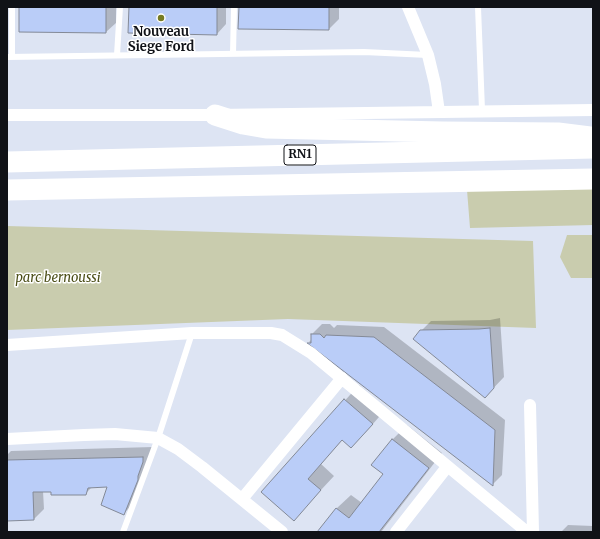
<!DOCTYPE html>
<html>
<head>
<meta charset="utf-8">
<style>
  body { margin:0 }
  #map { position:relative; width:600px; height:539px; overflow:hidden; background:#dde4f3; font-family:Merriweather,serif }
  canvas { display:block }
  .frame { position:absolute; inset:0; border:8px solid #101217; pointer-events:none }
</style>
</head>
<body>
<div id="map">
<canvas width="600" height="539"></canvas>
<div class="frame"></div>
</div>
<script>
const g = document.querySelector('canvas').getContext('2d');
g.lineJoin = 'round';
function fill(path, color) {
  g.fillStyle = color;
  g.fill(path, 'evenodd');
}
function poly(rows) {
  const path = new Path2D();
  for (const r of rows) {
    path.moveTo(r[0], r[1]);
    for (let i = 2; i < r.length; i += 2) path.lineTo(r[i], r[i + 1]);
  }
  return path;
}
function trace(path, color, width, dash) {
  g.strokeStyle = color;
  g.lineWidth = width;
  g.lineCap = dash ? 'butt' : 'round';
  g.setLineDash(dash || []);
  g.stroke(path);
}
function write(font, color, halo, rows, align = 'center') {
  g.font = font + ' Merriweather,serif';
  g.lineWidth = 3;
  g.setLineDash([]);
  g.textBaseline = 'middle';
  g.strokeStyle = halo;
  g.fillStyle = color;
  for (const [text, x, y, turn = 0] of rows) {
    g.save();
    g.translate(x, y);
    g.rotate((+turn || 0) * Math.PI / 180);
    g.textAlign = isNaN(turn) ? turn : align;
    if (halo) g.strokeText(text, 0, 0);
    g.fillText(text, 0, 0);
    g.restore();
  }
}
fill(poly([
  [593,187,593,225,470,228,467,190],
  [7,226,533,241,536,328,288,319,7,330],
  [567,235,593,235,593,278,571,278,560,257]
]), '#c9ccae');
fill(poly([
  [20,7,116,7,116,23,106,32],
  [130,7,226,7,226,24,217,34],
  [240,7,339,7,339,19,329,29,239,28],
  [500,318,504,377,485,397,421,331,431,321,490,320],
  [322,324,330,324,334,328,337,325,384,327,505,420,502,475,493,484,309,342,312,339,312,334],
  [359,385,386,409,365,433,343,439,321,464,334,476,294,519,263,491],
  [407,425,442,453,381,532,319,532,337,508,351,495,362,503,384,474,373,465,393,439],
  [153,447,134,503,124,513,109,486,92,487,85,494,43,491,44,509,34,519,7,520,7,455,11,451],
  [568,525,593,526,593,532,561,532]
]), '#0003');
const building = poly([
  [19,7,106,7,106,33,19,32,19,7],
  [129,7,217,7,217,35,128,33,129,7],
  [239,7,329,7,329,30,238,29,239,7],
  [490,328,494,388,485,398,413,339,420,330,479,329,490,328],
  [311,334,320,334,324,338,326,335,374,337,495,430,493,486,307,343,311,343,311,334],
  [344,399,373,424,351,448,342,440,308,479,321,490,294,521,261,492,344,399],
  [392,439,429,468,379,532,317,532,336,508,349,518,383,474,371,465,392,439],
  [143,457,143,462,138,476,138,480,124,515,101,505,107,487,88,488,86,495,51,495,51,492,33,492,34,520,7,521,7,460,143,457]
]);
fill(building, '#bacdf8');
trace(building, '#838996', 1);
trace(poly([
  [478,7,482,110],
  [233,54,234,7],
  [117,55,120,7],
  [7,57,364,52,428,55],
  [12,57,12,7],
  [123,532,158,438,192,333]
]), '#fff', 6);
trace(poly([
  [408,7,428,55,435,84,439,112],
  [7,115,215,115,593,110],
  [7,345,192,333,271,333,282,335,311,353,527,532],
  [530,405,533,532],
  [7,439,84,435,115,434,158,438,178,449,202,467,282,532],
  [242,499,342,378],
  [396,532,447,467]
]), '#fff', 12);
trace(poly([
  [215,115,243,124,266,128,442,132,558,133,590,137],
  [7,162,593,148],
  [7,190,593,179]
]), '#fff', 21);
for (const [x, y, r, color] of [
  [161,18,4,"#767b24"]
]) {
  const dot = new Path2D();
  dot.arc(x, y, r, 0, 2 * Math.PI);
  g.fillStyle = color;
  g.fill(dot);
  trace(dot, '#fff', 1.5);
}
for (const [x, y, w] of [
  [300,155,32]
]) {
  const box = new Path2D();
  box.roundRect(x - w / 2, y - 10, w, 20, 3);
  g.fillStyle = '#fff';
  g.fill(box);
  trace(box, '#101217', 1);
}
write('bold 12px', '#101217', null, [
  ["RN1",300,155]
]);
write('bold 13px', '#101217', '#fff', [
  ["Nouveau",161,32],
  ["Siege Ford",161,47]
]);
write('italic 13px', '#4b4e17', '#fff', [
  ["parc bernoussi",58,278]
]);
</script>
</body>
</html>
